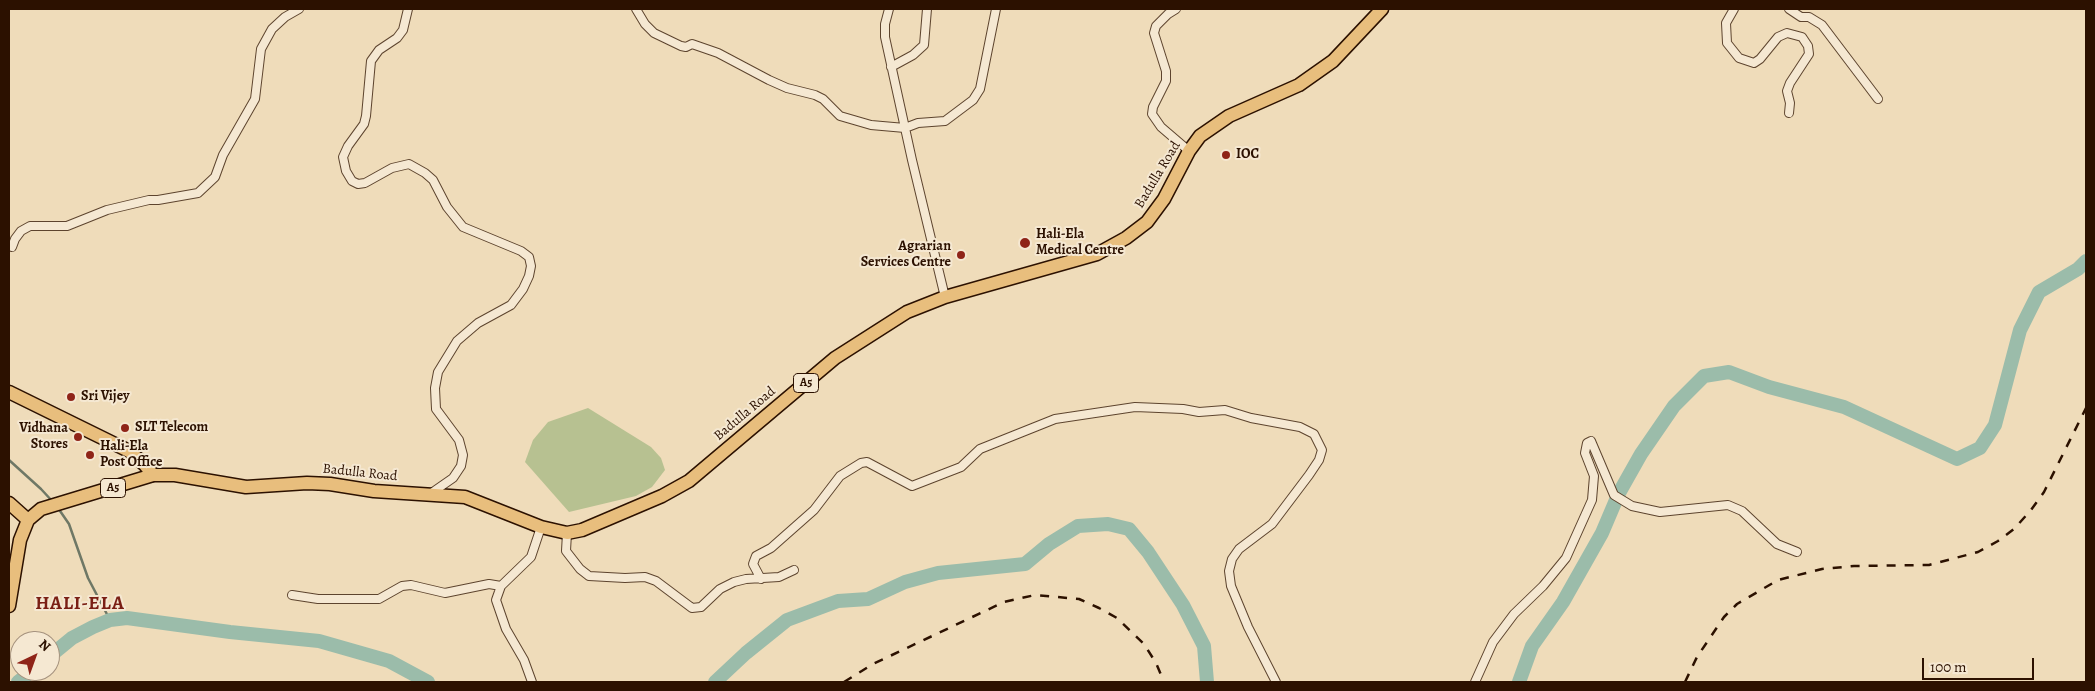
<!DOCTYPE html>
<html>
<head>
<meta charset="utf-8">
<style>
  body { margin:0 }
  #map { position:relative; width:2095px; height:691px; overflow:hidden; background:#efdcba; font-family:Alegreya,serif }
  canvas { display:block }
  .frame { position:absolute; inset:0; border:10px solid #2c1100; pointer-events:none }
  .north { position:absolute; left:10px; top:631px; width:50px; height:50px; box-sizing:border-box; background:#f5e8d2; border:1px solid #a5927e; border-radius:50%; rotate:42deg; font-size:14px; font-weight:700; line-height:20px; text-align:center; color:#2c1100 }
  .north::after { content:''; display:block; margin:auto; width:18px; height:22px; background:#8f2418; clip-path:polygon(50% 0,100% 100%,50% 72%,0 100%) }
  .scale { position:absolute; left:1922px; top:658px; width:112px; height:22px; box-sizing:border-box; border:2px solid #2c1100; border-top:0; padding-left:6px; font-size:15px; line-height:18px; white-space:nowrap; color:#2c1100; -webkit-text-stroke:4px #f5e8d2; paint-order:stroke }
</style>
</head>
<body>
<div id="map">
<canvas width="2095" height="691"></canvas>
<div class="frame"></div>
<div class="north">N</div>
<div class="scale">100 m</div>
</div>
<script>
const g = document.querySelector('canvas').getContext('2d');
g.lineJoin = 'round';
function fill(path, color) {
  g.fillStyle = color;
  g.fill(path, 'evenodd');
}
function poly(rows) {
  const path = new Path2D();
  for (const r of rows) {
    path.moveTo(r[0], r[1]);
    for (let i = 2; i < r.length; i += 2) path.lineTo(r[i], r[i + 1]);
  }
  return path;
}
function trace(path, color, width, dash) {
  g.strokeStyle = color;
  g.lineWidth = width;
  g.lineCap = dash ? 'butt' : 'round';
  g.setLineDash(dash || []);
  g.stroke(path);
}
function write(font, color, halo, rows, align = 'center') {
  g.font = font + ' Alegreya,serif';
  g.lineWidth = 4;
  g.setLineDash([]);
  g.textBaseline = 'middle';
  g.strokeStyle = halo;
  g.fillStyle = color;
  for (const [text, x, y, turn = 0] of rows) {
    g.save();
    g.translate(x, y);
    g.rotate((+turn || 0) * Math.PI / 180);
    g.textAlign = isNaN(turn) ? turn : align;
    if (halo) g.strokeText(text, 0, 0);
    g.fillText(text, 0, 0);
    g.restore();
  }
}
fill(poly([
  [588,408,651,447,661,458,665,470,652,487,636,496,569,512,525,462,533,440,548,422]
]), '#b7c191');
trace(poly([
  [9,460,41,489,53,502],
  [58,508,69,524,88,578,110,620]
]), '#6f7866', 2.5);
trace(poly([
  [50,656,72,638,93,627,110,620,127,618,230,632,319,641,389,661,428,682],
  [18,682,32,671],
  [715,682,746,653,787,620,838,601,868,599,905,582,938,573,1025,564,1049,544,1078,526,1108,524,1129,529,1148,552,1183,605,1204,646,1207,682],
  [1519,682,1532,646,1563,602,1602,533,1619,493,1641,454,1674,406,1704,376,1729,372,1769,387,1844,407,1957,459,1980,448,1995,425,2020,330,2039,292,2078,269,2086,261]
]), '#9bbcaa', 14);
const minor = poly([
  [408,9,403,30,397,38,379,50,371,61,366,116,364,124,348,146,343,157,346,171,352,181,358,184,365,183,392,168,409,164,425,173,433,180,447,207,463,227,521,251,529,257,531,266,529,276,523,289,511,305,478,323,457,341,438,372,435,388,436,409,459,440,463,455,461,466,453,478,430,494],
  [636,9,645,24,654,33,681,46,686,47,692,44,718,53,769,80,787,88,815,95,823,99,840,116,871,125,905,128,918,123,945,121,973,100,980,89,996,9],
  [889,9,885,24,885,37,912,160,945,297],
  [1176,9,1168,14,1156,26,1154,33,1166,71,1166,81,1153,107,1152,114,1161,127,1189,151],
  [1734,9,1726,23,1727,43,1739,58,1754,63,1760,59,1778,37,1787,33,1802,37,1808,46,1809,54,1790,83,1787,91,1790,103,1789,113],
  [1789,9,1801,17,1809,17,1822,25,1878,99],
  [891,67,913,55,924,45,927,9],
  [12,247,15,239,21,231,30,226,67,226,107,210,149,200,158,200,198,193,215,177,223,155,255,99,261,49,272,29,285,17,299,9],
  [567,533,566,551,580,569,589,576,625,578,645,577,656,581,692,608,701,607,720,589,734,582,746,579,779,577,794,570],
  [761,579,753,564,756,556,771,548,814,510,840,476,861,463,867,462,912,486,961,467,980,449,1055,419,1135,407,1183,409,1199,412,1225,410,1251,418,1300,427,1314,434,1322,450,1319,460,1309,475,1272,524,1239,549,1232,559,1229,571,1231,586,1248,627,1276,682],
  [292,595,318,599,379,599,402,586,411,585,445,593,489,584,501,586],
  [532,682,524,660,506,629,496,600,501,586,531,557,541,527],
  [1475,682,1493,642,1514,614,1543,586,1566,558,1592,500,1594,476,1585,453,1587,443,1591,441,1614,495,1632,506,1660,512,1728,505,1742,511,1777,544,1797,552]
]);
const primary = poly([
  [9,392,129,451,145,465,153,475]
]);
const trunk = poly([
  [9,503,28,520],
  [9,606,20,540,28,520,41,509,153,475,175,475,246,487,307,483,330,484,374,491,465,497,541,527,567,533,582,530,662,496,689,481,835,358,907,312,945,297,1097,254,1126,238,1147,222,1164,199,1189,151,1200,136,1229,116,1299,85,1333,61,1382,9]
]);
trace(minor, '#5d442e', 10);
trace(primary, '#2c1100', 15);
trace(trunk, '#2c1100', 15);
trace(minor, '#f5e8d2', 8);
trace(primary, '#e8be7d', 12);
trace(trunk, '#e8be7d', 12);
trace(poly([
  [844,682,873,664,1004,602,1035,595,1079,599,1099,608,1117,618,1144,644,1156,663,1164,682],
  [1685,682,1697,657,1724,617,1737,604,1778,580,1822,569,1854,566,1929,565,1978,552,1998,541,2014,529,2031,510,2044,492,2086,408]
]), '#2c1100', 2.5, [9, 9]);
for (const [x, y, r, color] of [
  [1226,155,5,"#8f2418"],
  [1025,243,6,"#8f2418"],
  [961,255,5,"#8f2418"],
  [71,397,5,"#8f2418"],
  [125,428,5,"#8f2418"],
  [78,437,5,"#8f2418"],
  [90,455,5,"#8f2418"]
]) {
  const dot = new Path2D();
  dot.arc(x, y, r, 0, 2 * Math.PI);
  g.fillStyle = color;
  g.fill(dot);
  trace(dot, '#f5e8d2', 2);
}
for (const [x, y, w] of [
  [806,383,25],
  [113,488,25]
]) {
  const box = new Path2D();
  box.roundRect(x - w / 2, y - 9.5, w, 19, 4);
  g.fillStyle = '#f5e8d2';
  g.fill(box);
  trace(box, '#2c1100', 1);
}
write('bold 12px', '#2c1100', null, [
  ["A5",806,383],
  ["A5",113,488]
]);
write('bold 14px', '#2c1100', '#f5e8d2', [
  ["IOC",1236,155],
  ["Hali-Ela",1036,235],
  ["Medical Centre",1036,251],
  ["Agrarian",951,247,"right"],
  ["Services Centre",951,263,"right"],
  ["Sri Vijey",81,397],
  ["SLT Telecom",135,428],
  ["Vidhana",68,429,"right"],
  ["Stores",68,445,"right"],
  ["Hali-Ela",100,447],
  ["Post Office",100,463]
], 'left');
write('14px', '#2c1100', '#f5e8d2', [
  ["Badulla Road",1158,175,-59],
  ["Badulla Road",745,414,-40],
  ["Badulla Road",360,473,6]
]);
g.letterSpacing = '1px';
write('bold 19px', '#7a1f14', '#f5e8d2', [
  ["HALI-ELA",80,604]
]);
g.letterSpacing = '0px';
</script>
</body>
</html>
